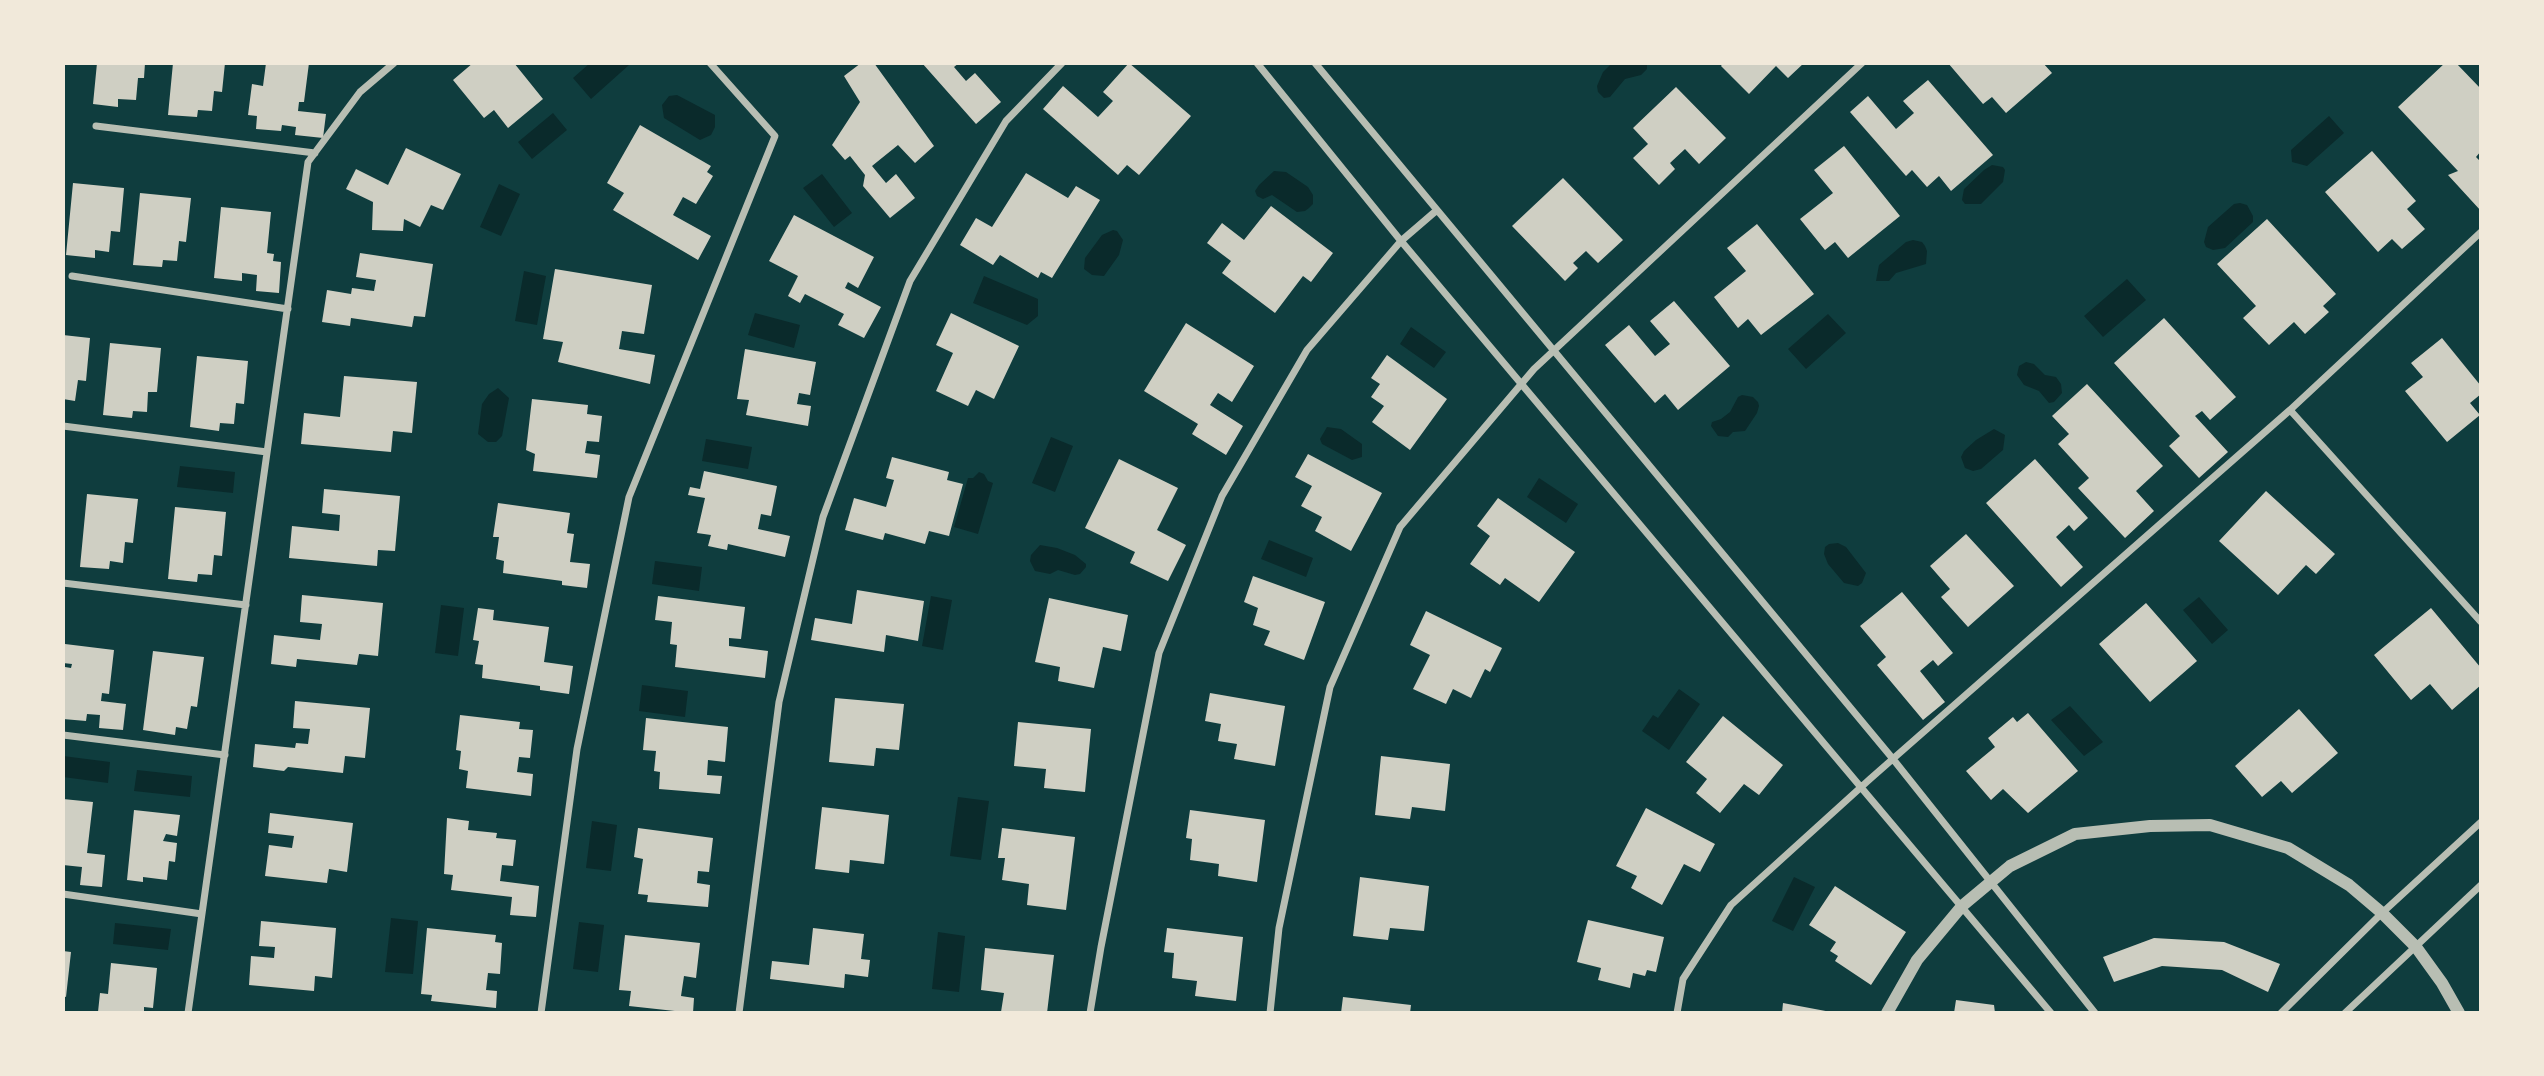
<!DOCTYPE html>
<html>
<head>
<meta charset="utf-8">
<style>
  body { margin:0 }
  #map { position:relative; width:2544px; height:1076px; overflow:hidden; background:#0f3d3e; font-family:"IBM Plex Sans",sans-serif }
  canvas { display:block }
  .frame { position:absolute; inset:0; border:65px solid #f1e9da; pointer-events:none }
</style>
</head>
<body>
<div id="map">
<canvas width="2544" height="1076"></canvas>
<div class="frame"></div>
</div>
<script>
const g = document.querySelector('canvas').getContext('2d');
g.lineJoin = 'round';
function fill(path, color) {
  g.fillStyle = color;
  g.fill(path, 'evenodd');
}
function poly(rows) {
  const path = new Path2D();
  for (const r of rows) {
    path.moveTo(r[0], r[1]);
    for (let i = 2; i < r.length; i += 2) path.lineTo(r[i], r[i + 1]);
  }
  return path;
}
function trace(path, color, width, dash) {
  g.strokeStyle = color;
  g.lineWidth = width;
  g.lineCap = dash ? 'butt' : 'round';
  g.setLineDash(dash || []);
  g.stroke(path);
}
fill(poly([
  [590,63,627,63,629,65,591,99,573,78],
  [1612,63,1647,63,1647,69,1641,75,1625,79,1610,97,1604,98,1598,92,1597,86,1603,72],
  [677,95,715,115,715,127,711,135,700,140,664,118,662,105,669,96],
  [553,113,567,130,532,159,518,142],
  [2329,116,2344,133,2307,166,2292,162,2291,150],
  [1992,165,2003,167,2005,170,2003,182,1981,204,1965,204,1962,200,1964,189,1984,170],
  [1274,171,1286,172,1308,187,1313,195,1313,204,1309,208,1305,211,1297,212,1272,195,1263,199,1257,196,1255,191,1259,185],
  [822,174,852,213,834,227,803,188],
  [499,184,520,194,501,236,480,227],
  [2240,203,2247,205,2253,216,2253,222,2225,248,2213,250,2206,247,2204,242,2208,227,2234,204],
  [1113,230,1117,231,1123,240,1119,255,1104,276,1092,275,1084,269,1085,258,1102,235],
  [1913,240,1922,242,1925,246,1927,251,1926,264,1896,273,1889,281,1876,281,1879,265,1906,242],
  [524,271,546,276,537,325,515,321],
  [984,276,1038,299,1038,316,1027,325,973,303],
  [2127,279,2146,300,2103,337,2084,316],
  [755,313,800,325,794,348,748,335],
  [1828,314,1846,333,1806,369,1788,349],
  [1411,327,1446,352,1434,368,1400,344],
  [2026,362,2034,364,2045,375,2056,377,2061,384,2062,393,2054,402,2049,403,2039,391,2024,385,2017,375,2019,366],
  [498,388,509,398,502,436,496,442,488,442,478,434,482,404,489,394],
  [1742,395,1753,397,1758,402,1759,406,1757,413,1745,431,1733,432,1728,437,1718,436,1711,426,1712,422,1721,419,1730,412,1738,397],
  [1327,427,1341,429,1362,444,1362,457,1352,460,1322,444,1320,439],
  [1994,429,2005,435,2003,450,1981,469,1973,471,1965,468,1961,457,1964,451,1976,440],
  [1051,437,1073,446,1055,492,1032,483],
  [706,439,752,447,748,469,702,461],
  [180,466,235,472,233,493,177,487],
  [979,472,984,474,988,481,993,483,978,534,954,527,968,478,973,478],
  [1539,478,1578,504,1566,523,1527,497],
  [1269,540,1313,558,1306,577,1261,559],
  [1838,543,1846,547,1866,573,1862,583,1858,586,1844,583,1828,564,1824,554,1825,547,1829,544],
  [1040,545,1057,548,1075,555,1086,564,1086,567,1080,574,1075,575,1058,570,1050,574,1035,571,1030,561,1031,555],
  [655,561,702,567,699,591,652,584],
  [931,596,952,600,943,650,922,646],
  [2199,597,2228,630,2212,644,2183,610],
  [441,605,464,608,458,656,435,653],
  [642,685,688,691,685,717,639,711],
  [1679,689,1700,704,1669,750,1642,731,1653,715,1658,718],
  [2070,706,2103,742,2084,756,2051,720],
  [63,756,110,762,108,783,63,777],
  [137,770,192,776,190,797,134,791],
  [958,797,989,801,981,860,950,856],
  [592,821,617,825,611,871,586,868],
  [1794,877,1815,887,1793,931,1772,921],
  [391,918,418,921,413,974,385,972],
  [579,922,604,925,598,972,573,969],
  [115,923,171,929,168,950,113,944],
  [938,932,965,936,959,992,932,989]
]), '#0a2a2b');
fill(poly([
  [97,63,145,63,144,78,138,78,136,100,118,99,118,107,93,104],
  [173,63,225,63,222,92,214,91,212,111,198,110,197,117,168,115],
  [266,63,309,63,304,102,299,102,298,111,326,114,323,138,295,135,296,127,282,125,281,131,256,129,257,116,248,115,252,84,263,86],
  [473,63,514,63,543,99,508,128,494,110,484,118,453,80],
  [861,63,874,63,934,146,915,163,898,145,872,166,886,183,896,174,915,198,890,218,863,186,865,175,850,156,845,160,832,145,860,102,844,76],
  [922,63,959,63,954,67,966,81,975,73,1001,102,976,124],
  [1129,63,1191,116,1139,175,1127,165,1118,175,1043,109,1063,86,1098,117,1113,101,1103,92],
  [1723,63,1804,63,1788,78,1776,66,1749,94,1721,66],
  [1948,63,2043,63,2052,73,2006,113,1992,97,1983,104],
  [2445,63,2456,63,2481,89,2481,151,2476,157,2481,162,2481,211,2448,175,2458,171,2398,107],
  [1928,80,1993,155,1951,191,1939,176,1927,187,1912,170,1906,176,1850,112,1868,96,1896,129,1914,113,1903,101],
  [1676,87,1726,138,1699,164,1685,149,1670,163,1675,169,1659,185,1633,158,1648,144,1633,128],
  [640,125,711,166,707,172,713,176,696,204,683,197,673,215,711,236,698,260,613,210,624,193,607,183],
  [1844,146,1900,216,1848,258,1835,242,1825,250,1800,219,1833,193,1814,170],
  [406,148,461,174,443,210,431,205,420,227,404,219,403,231,372,230,373,202,346,189,356,169,388,185],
  [2372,151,2416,201,2407,209,2425,229,2402,249,2392,239,2378,252,2325,192],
  [1026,173,1068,198,1076,186,1100,200,1052,278,1041,272,1038,278,1000,255,993,265,960,245,976,218,992,227],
  [1563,178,1623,240,1598,263,1586,251,1573,263,1578,268,1565,281,1512,226],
  [73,183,124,188,120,232,111,231,109,252,95,250,95,258,66,255],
  [140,193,191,198,186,242,179,241,177,261,163,260,162,267,133,265],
  [1271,206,1333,253,1311,282,1303,276,1275,313,1222,273,1231,261,1207,243,1222,223,1244,240],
  [221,207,271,212,267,253,274,254,273,261,281,262,279,293,256,291,257,275,242,273,242,281,214,278],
  [794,215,874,257,858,288,848,282,845,288,881,307,864,338,838,325,844,314,805,294,800,303,788,296,798,276,769,261],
  [2267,219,2336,294,2323,306,2329,312,2305,334,2294,322,2269,345,2243,318,2256,306,2217,264],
  [1757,224,1814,294,1761,335,1748,319,1738,328,1714,297,1746,271,1727,248],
  [360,253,433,264,425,317,414,316,412,327,351,318,350,326,322,322,327,290,351,294,352,288,374,291,376,280,356,277],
  [555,269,652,285,644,334,622,331,619,349,655,355,650,384,558,362,563,342,543,339],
  [1674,301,1730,366,1678,410,1665,394,1655,403,1605,345,1629,325,1655,356,1670,344,1650,321],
  [951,313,1019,346,994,399,976,390,968,406,936,391,953,353,936,345],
  [2164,318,2236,397,2210,420,2202,411,2195,416,2228,452,2199,478,2169,446,2180,436,2114,363],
  [1186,323,1254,366,1232,402,1218,393,1210,405,1243,426,1226,455,1192,434,1198,424,1144,391],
  [63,335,90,338,86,381,78,380,75,401,63,399],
  [2442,338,2481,386,2481,394,2470,403,2480,415,2447,442,2405,391,2423,377,2411,363],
  [110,343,161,348,157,392,148,392,147,412,133,411,132,418,103,415],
  [745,349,816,362,810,395,799,393,797,404,811,406,808,426,746,415,749,400,737,399],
  [1387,355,1447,399,1410,450,1372,422,1384,406,1371,397,1380,384,1371,378],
  [197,356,248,361,244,404,236,403,234,424,220,423,219,431,190,427],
  [344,376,417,382,412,433,393,431,391,452,301,444,304,413,340,417],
  [2087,384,2163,466,2136,491,2154,511,2125,538,2078,488,2089,478,2058,444,2069,434,2052,416],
  [532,399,588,405,587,414,602,416,599,442,587,441,585,453,600,455,597,478,533,471,535,454,526,450],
  [1308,454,1382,493,1351,551,1315,531,1322,517,1301,506,1312,486,1295,477],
  [892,457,949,472,947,480,963,484,949,536,929,531,925,544,885,533,883,540,845,530,854,498,886,507,894,480,886,478],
  [1119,459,1178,488,1157,530,1186,545,1168,581,1130,563,1135,552,1085,528],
  [2035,459,2088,518,2074,531,2069,525,2056,537,2083,567,2061,587,1986,503],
  [704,471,777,486,771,516,761,514,758,529,790,536,785,557,728,544,727,550,708,546,711,535,697,533,705,498,688,495,690,487,700,489],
  [324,489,400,496,395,551,378,550,377,566,289,558,292,526,339,531,340,515,322,513],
  [2266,491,2335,554,2316,574,2306,565,2278,595,2219,541],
  [87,494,138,499,133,543,125,542,123,563,110,561,109,569,80,567],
  [1498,498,1575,552,1539,602,1505,578,1500,585,1470,564,1490,536,1477,526],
  [498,503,570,513,567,533,574,534,570,562,590,564,587,588,562,585,562,581,503,573,504,561,496,559,499,537,493,537],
  [175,507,226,512,222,556,214,555,212,575,198,574,197,582,168,579],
  [1966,534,2014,586,1968,627,1941,597,1950,589,1930,566],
  [1253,576,1325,602,1304,660,1264,645,1270,631,1253,625,1258,608,1244,602],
  [857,590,924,601,918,641,886,635,884,652,811,640,815,618,852,624],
  [1902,592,1953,653,1938,666,1933,660,1920,671,1945,702,1923,720,1877,665,1886,657,1860,626],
  [302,595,383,603,378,656,359,654,357,665,297,659,296,667,271,664,274,635,320,640,322,624,300,622],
  [658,596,745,607,741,639,729,638,729,646,768,651,765,678,675,667,677,645,670,644,672,622,655,620],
  [1049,598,1128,615,1121,651,1103,647,1094,688,1058,681,1060,667,1035,662],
  [2146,603,2197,661,2150,702,2099,644],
  [478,608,494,610,493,620,549,627,544,662,573,666,569,694,540,690,540,686,482,678,483,665,475,664,479,641,473,640],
  [2431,608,2481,668,2481,685,2452,710,2430,684,2411,700,2374,655],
  [1426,611,1502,648,1490,672,1485,669,1471,698,1453,689,1446,704,1413,689,1430,655,1410,645],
  [65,644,114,650,109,694,102,693,101,701,126,704,123,730,99,728,100,715,87,714,86,721,63,719,63,675,65,667,71,668,72,664,63,663],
  [153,651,204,657,197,707,191,706,187,729,176,727,175,735,143,730],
  [1210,693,1285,706,1275,766,1234,759,1237,744,1218,741,1221,724,1205,721],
  [835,698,904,704,899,750,876,748,874,766,829,762],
  [295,701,370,708,365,758,345,756,343,773,288,767,284,771,253,767,255,744,295,748,296,743,308,744,310,729,293,728],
  [2299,709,2338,753,2292,793,2281,781,2262,797,2235,766],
  [2028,713,2078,771,2028,813,2003,789,1991,800,1966,771,1995,747,1988,738,2013,717,2017,722],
  [460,715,520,722,519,729,533,730,530,758,519,757,517,772,533,774,531,796,466,788,468,771,459,769,461,751,456,750],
  [1723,716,1783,765,1759,795,1744,784,1720,813,1696,793,1707,779,1686,762],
  [646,718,728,727,725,762,708,760,707,775,722,776,720,794,659,789,660,772,654,771,656,751,643,750],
  [1018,722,1091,729,1085,792,1044,788,1046,769,1014,766],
  [1381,756,1450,764,1445,811,1412,807,1410,819,1375,815],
  [63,799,93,802,87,853,105,855,102,887,80,885,82,867,63,865],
  [822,807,889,815,884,864,850,860,849,873,815,869],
  [1646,808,1715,844,1700,872,1684,864,1662,905,1631,888,1637,876,1616,866],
  [134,810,180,815,177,836,166,834,163,841,177,843,175,862,169,861,167,880,143,877,143,882,127,880],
  [1190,810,1265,820,1257,882,1218,876,1219,864,1190,860,1192,839,1186,838],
  [270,813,353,823,347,872,329,869,327,883,265,876,269,845,292,848,294,836,268,833],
  [447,818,469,821,468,830,497,833,496,838,516,840,513,866,502,865,500,881,539,886,536,917,510,915,512,897,451,890,453,875,444,874],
  [638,828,713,838,709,872,698,871,697,883,710,885,708,907,647,902,648,895,638,894,643,859,634,857],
  [1002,828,1075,837,1066,910,1027,905,1029,884,1002,880,1005,858,998,858],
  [1360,877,1429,886,1424,931,1390,928,1388,940,1353,936],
  [1835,886,1906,932,1871,985,1835,961,1838,956,1830,951,1836,942,1809,925],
  [1588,920,1664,937,1656,972,1647,970,1645,976,1633,973,1630,988,1598,980,1601,968,1577,962],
  [261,921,336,928,332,978,315,976,314,991,249,985,251,956,274,958,275,947,259,946],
  [427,928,496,935,495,942,502,943,500,974,488,973,486,990,497,991,496,1008,431,1001,432,995,421,994],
  [813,928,864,934,861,959,870,960,868,977,845,974,844,988,770,979,772,961,809,965],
  [1167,928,1243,937,1236,1001,1195,996,1197,981,1172,978,1174,953,1164,952],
  [625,935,700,943,696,978,684,976,681,996,694,998,693,1013,629,1006,631,991,619,990],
  [2154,938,2224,942,2280,964,2268,992,2222,970,2162,966,2114,982,2103,957],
  [985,948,1054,955,1047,1013,1001,1012,1004,993,981,990],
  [63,951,71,952,66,997,63,996],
  [111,963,157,968,153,1008,144,1007,144,1013,98,1012,100,993,108,994],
  [1343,997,1411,1005,1410,1013,1341,1013],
  [1956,1000,1994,1005,1995,1013,1954,1013],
  [1783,1003,1831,1012,1831,1013,1782,1013]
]), '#cfcfc3');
trace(poly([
  [1257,63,1401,241,2051,1013],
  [1315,63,1893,759,2095,1013],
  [96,126,315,153],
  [72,276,288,309],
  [2290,410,2481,622],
  [63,426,267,452],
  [63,583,246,605],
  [63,735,225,755],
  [63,894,202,914],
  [188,1013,308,162,360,92,394,63],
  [541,1013,577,749,629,497,775,136,710,63],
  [739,1013,779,702,823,517,910,281,1006,121,1062,63],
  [1090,1013,1101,947,1159,653,1222,496,1307,350,1401,241,1437,210],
  [1270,1013,1279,928,1330,687,1400,527,1534,369,1862,63],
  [1677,1013,1683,979,1731,905,1870,779,2290,410,2481,232],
  [2281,1013,2382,913,2481,822],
  [2345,1013,2481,885]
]), '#b8beb3', 7);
trace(poly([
  [1887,1013,1917,960,1962,906,2010,866,2075,834,2150,826,2210,825,2288,848,2349,885,2382,913,2416,947,2442,983,2459,1013]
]), '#b8beb3', 12);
</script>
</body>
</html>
